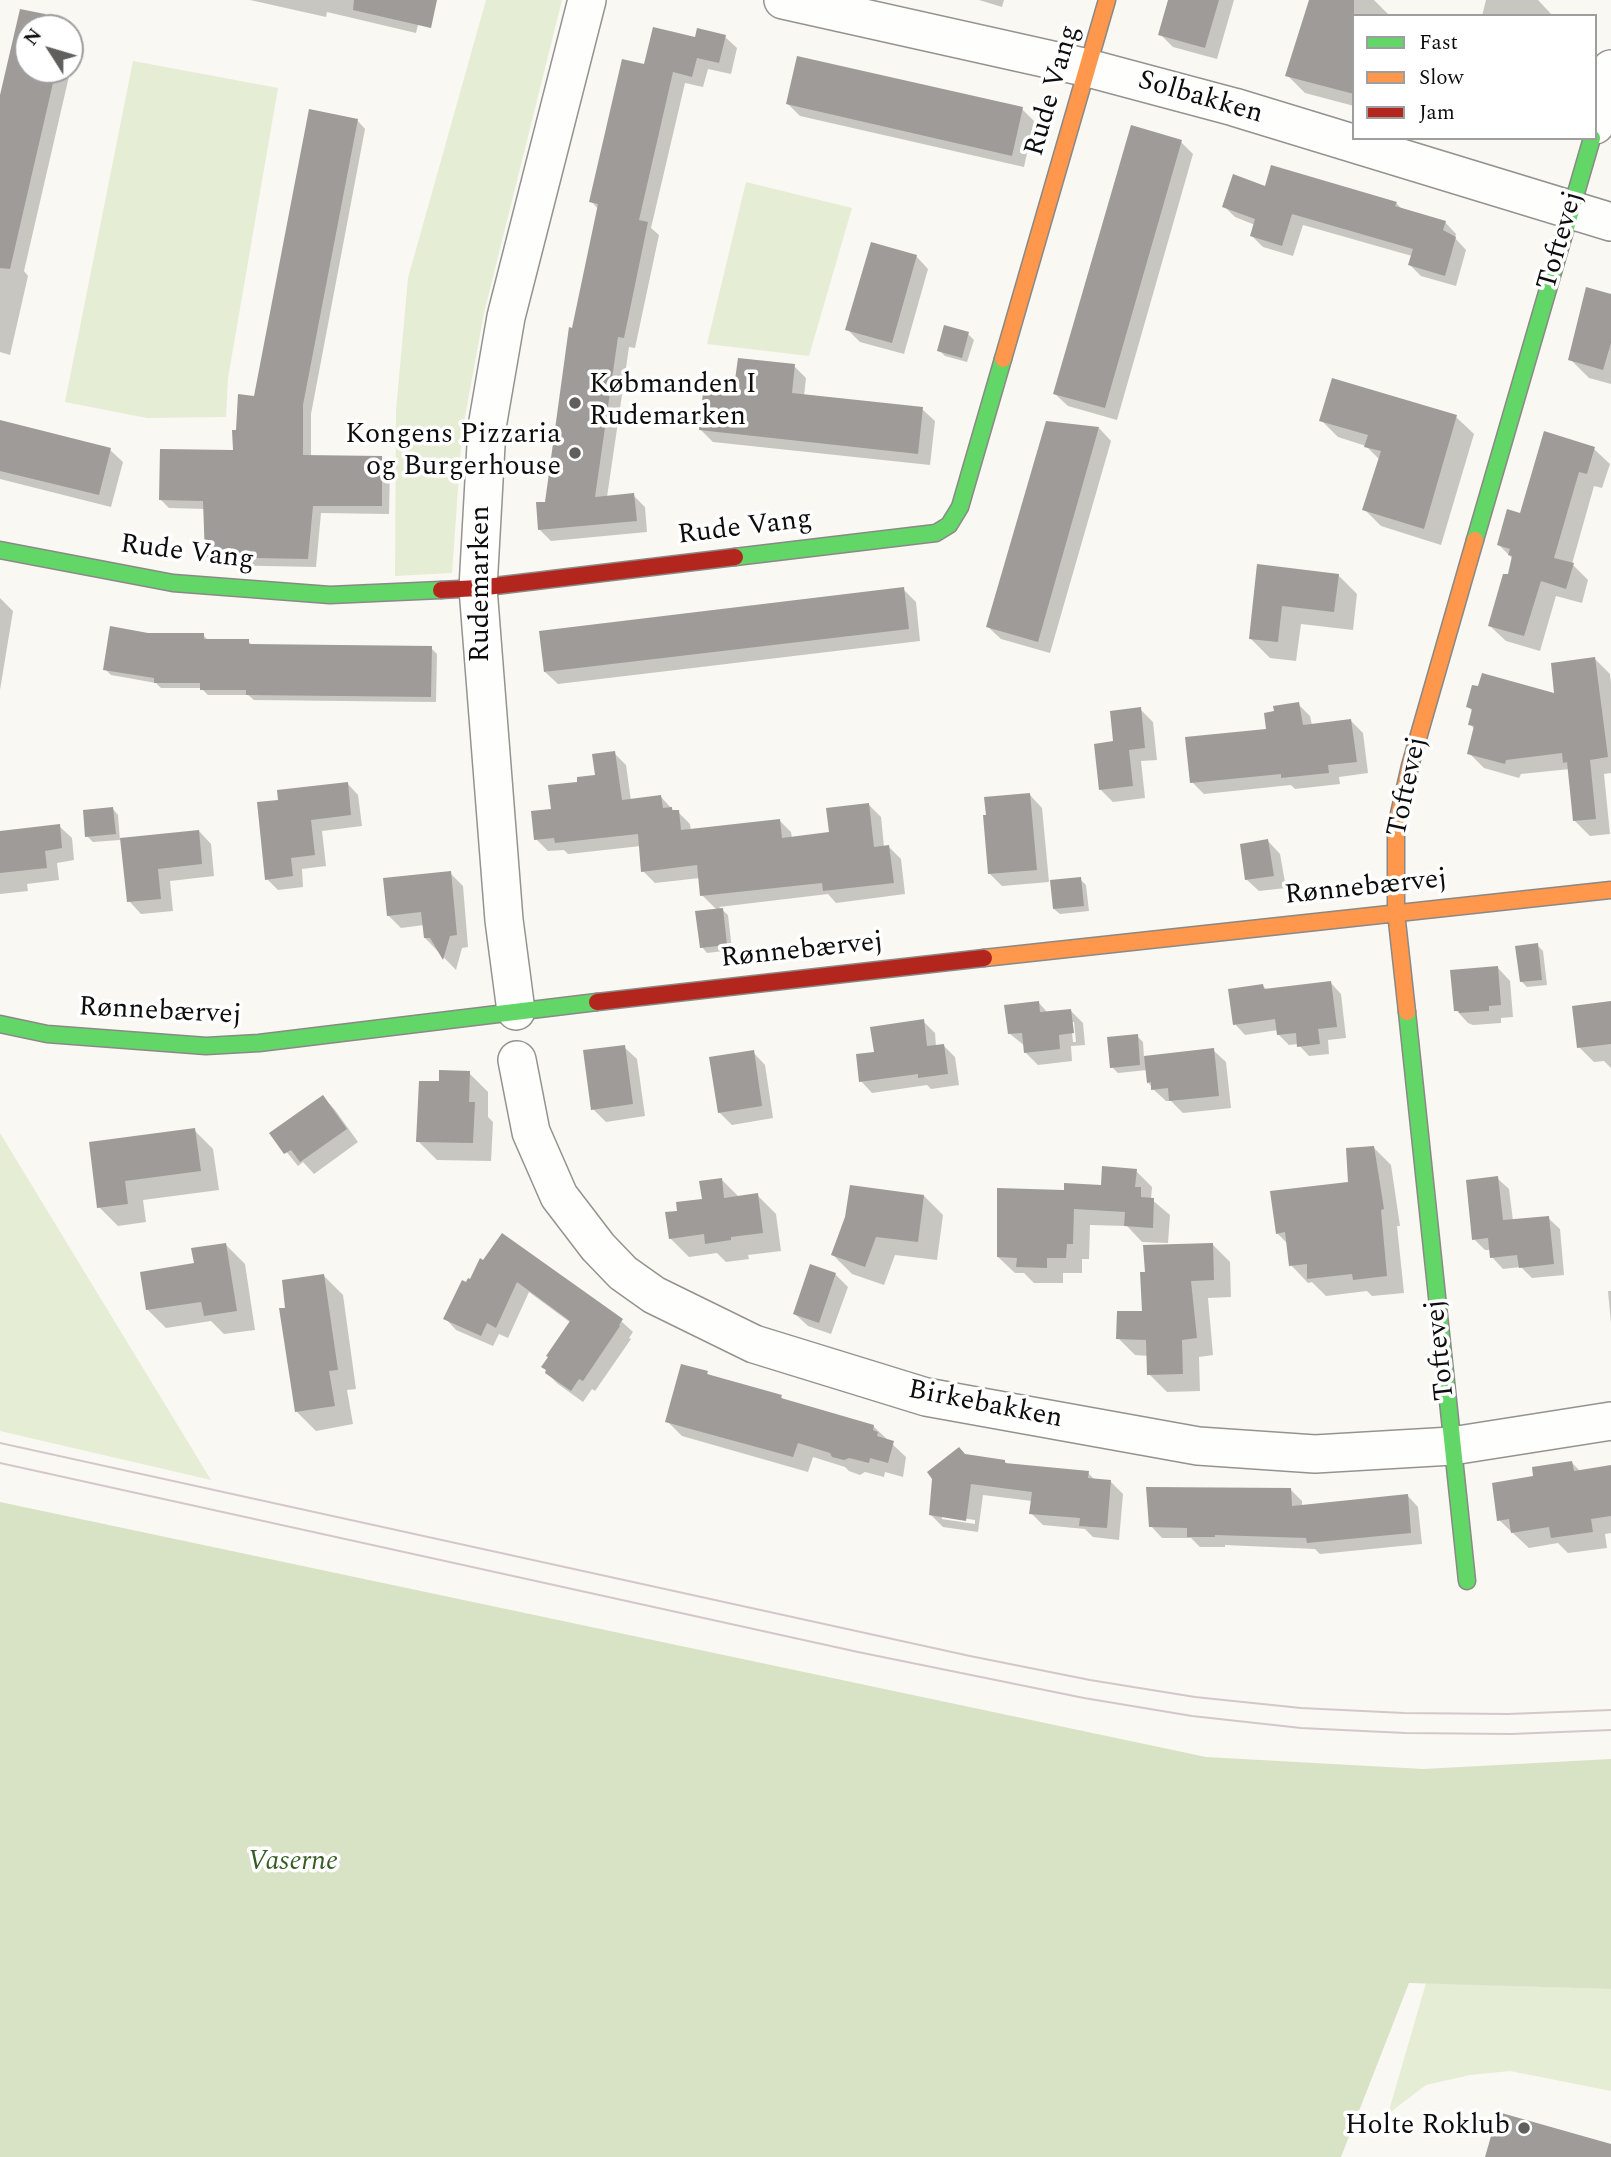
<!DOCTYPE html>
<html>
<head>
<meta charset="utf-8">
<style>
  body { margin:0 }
  #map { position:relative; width:1611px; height:2157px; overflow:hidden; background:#faf8f2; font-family:Spectral,serif }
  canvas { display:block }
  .legend { position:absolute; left:1352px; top:14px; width:245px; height:126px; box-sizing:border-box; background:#fff; border:2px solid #9e9e9e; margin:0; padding:9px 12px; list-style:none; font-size:21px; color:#0d0d0d }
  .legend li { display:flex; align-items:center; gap:14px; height:35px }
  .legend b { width:35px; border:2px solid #9e9e9e }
  .north { position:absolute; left:14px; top:14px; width:70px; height:70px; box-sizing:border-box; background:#fff; border:2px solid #9e9e9e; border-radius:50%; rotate:307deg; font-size:19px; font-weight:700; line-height:28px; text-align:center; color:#0d0d0d }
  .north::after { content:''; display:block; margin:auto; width:24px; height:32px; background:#605f5d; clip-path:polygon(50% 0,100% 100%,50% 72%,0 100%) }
</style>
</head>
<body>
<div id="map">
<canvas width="1611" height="2157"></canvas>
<ul class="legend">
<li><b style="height:9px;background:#63d668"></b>Fast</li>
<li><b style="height:9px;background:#ff974d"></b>Slow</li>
<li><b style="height:9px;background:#b3261e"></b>Jam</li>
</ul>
<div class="north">N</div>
</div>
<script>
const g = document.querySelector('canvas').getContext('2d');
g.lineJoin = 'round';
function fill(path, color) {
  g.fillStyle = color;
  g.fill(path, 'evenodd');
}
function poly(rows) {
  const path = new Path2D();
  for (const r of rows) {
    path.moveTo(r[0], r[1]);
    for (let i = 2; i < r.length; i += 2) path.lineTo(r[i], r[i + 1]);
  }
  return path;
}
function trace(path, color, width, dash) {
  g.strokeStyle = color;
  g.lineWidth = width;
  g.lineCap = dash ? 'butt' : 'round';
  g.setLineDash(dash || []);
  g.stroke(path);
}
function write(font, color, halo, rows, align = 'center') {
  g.font = font + ' Spectral,serif';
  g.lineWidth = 7;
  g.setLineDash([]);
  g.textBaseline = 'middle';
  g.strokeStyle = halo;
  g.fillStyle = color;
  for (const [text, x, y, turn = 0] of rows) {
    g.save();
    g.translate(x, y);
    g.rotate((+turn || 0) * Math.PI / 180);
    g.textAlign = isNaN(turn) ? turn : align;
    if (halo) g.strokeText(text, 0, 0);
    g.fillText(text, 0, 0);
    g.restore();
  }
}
fill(poly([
  [486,0,562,0,484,313,462,433,452,573,395,576,396,411,408,278],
  [133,61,278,88,228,378,226,417,147,418,65,402],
  [746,182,852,208,809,356,707,344],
  [0,1133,211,1480,0,1431],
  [1426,1983,1611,1989,1611,2091,1510,2071,1470,2075,1426,2085,1388,2114]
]), '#e5edd5');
fill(poly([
  [0,1502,1206,1757,1423,1769,1611,1759,1611,1989,1409,1983,1341,2157,0,2157]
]), '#d7e3c4');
fill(poly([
  [250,0,424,0,416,33,327,12,326,17],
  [979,0,1004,0,1002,7],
  [1170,0,1234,0,1217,59,1173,47,1160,34],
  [1311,0,1374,0,1390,16,1354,16,1354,106,1305,93,1287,75],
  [1486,0,1538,0,1553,16,1482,16],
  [22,11,44,16,56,28,28,28,28,70,68,70,70,72,24,271,28,276,10,355,0,352,0,103],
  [725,37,737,48,731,74,708,69,703,87,685,83,651,228,659,235,635,348,629,347,607,497,633,495,645,507,647,532,551,541,540,530,546,503,573,330,598,209,591,201,645,66,696,39],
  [787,103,1022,109,1034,121,1024,167,800,116],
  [357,120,365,129,311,414,311,457,381,458,390,466,389,514,321,513,316,567,215,565,206,557,205,509,169,508,161,500,234,451,238,432,255,398],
  [1181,142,1193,154,1117,420,1068,406,1055,394],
  [1266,188,1396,203,1403,210,1445,222,1456,234,1455,238,1466,250,1456,286,1421,276,1410,265,1412,256,1303,225,1293,256,1263,247,1252,236,1255,225,1235,217,1224,206],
  [916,256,928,269,904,354,860,342,847,329],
  [1611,296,1611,384,1589,378,1570,359],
  [968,334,974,340,967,362,945,356,939,350],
  [794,366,806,378,804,396,922,409,935,421,930,465,713,442,700,429,736,389],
  [1456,417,1474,434,1441,545,1381,526,1364,509,1380,460,1366,446,1338,437,1321,420],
  [0,422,110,450,123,462,111,507,0,479],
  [1099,428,1111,441,1050,653,1001,639,988,627],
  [1594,449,1610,464,1602,488,1594,486,1572,564,1588,580,1582,603,1556,596,1540,651,1506,641,1490,626,1509,576,1513,559,1499,545],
  [1259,566,1338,575,1357,594,1353,630,1301,624,1296,661,1270,658,1251,639],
  [903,589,916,602,920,641,558,684,545,672],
  [0,598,13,611,0,690],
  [148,634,203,635,209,641,248,641,253,646,431,648,437,654,436,702,254,700,248,695,208,695,201,688,161,688,156,683,111,675,105,669],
  [1595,659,1610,674,1611,683,1611,773,1604,774,1610,834,1590,836,1575,821,1570,769,1521,774,1519,778,1484,768,1469,753,1475,730,1470,724,1473,712,1468,706,1556,696],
  [1298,704,1310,716,1312,725,1351,721,1363,733,1368,773,1339,777,1340,784,1295,789,1291,785,1204,794,1192,782,1268,731],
  [1140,709,1153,722,1157,760,1141,761,1145,798,1113,802,1101,790,1115,743],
  [614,753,626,765,631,801,661,797,673,810,678,812,690,824,691,831,779,820,791,832,792,838,831,834,869,805,881,817,884,847,889,847,901,859,905,894,836,903,828,894,719,907,728,915,732,950,707,953,702,947,717,910,702,895,700,878,655,883,643,871,641,846,568,854,564,850,548,851,536,839,553,811,579,784,597,777],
  [347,783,358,795,362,826,322,831,326,866,302,869,303,887,278,890,267,879,280,801],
  [1030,795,1042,808,1049,882,1002,886,990,874,988,817],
  [113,809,118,815,120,840,93,842,87,836],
  [59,826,72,838,74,860,57,863,59,880,27,884,28,891,0,894,0,833],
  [199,831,211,844,214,876,170,881,173,911,141,914,129,901,122,839],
  [1268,841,1280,854,1286,888,1259,891,1246,879],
  [450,873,463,886,468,947,462,948,456,970,425,938,424,925,401,928,388,915],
  [1080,879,1086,885,1089,911,1060,914,1054,909],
  [1537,945,1543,951,1547,985,1527,987,1522,982],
  [1498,968,1510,981,1513,1017,1501,1018,1501,1023,1473,1025,1468,1023,1456,1010],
  [1331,983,1341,994,1346,1038,1328,1040,1329,1054,1309,1056,1298,1044,1289,1045,1278,1034,1278,1030,1245,1035,1235,1024,1263,986,1267,990],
  [1039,1003,1048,1013,1071,1011,1083,1023,1085,1045,1071,1046,1072,1061,1038,1065,1025,1052,1025,1046,1010,1034],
  [1071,1022,1074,1022,1076,1042,1073,1042],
  [1611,1003,1611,1068,1604,1061,1594,1062,1579,1047],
  [923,1021,935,1033,936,1046,943,1045,955,1057,959,1085,931,1089,927,1085,872,1093,861,1081,876,1053],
  [1137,1036,1143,1042,1144,1058,1213,1050,1226,1062,1231,1108,1183,1113,1171,1101,1166,1101,1153,1089,1148,1082,1147,1070,1118,1073,1112,1067],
  [624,1047,637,1059,645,1116,606,1122,593,1109],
  [753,1052,765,1065,773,1118,732,1125,719,1112],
  [469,1073,488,1092,488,1117,493,1122,491,1161,437,1160,418,1141,441,1083],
  [323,1097,335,1110,358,1142,314,1174,303,1162,298,1166,272,1134],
  [194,1130,213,1149,219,1190,143,1200,146,1222,118,1226,99,1207,91,1143],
  [1373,1147,1391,1165,1400,1226,1397,1226,1404,1293,1372,1296,1367,1291,1326,1296,1312,1282,1308,1283,1291,1265,1288,1244,1277,1233,1350,1183],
  [1136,1171,1152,1187,1151,1199,1170,1215,1168,1243,1142,1242,1127,1226,1090,1225,1089,1259,1082,1259,1082,1273,1063,1273,1063,1283,1034,1283,1024,1273,1015,1273,998,1257,1066,1192,1103,1187],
  [1497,1178,1509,1189,1513,1221,1548,1218,1560,1229,1564,1275,1532,1278,1521,1267,1503,1269,1492,1257,1491,1250,1485,1250,1474,1239],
  [721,1179,739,1197,757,1195,776,1214,781,1251,748,1255,749,1259,726,1262,717,1253,689,1257,670,1238],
  [924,1196,943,1215,937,1260,895,1255,884,1285,852,1274,833,1255],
  [226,1245,245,1264,255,1330,224,1334,211,1321,166,1328,147,1309,196,1265],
  [1213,1245,1230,1262,1231,1297,1208,1298,1213,1355,1199,1357,1200,1391,1167,1392,1149,1374,1149,1356,1135,1355,1118,1338],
  [481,1261,621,1321,633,1332,629,1338,631,1339,595,1391,592,1389,583,1402,558,1384,547,1373,571,1323,529,1292,508,1338,499,1334,493,1346,456,1330,445,1318,471,1281],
  [835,1274,848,1287,831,1334,808,1326,795,1314],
  [324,1276,343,1295,356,1389,347,1390,353,1424,316,1431,297,1412,287,1309],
  [1608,1291,1611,1291,1611,1323],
  [707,1373,711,1377,781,1397,786,1402,873,1426,906,1457,903,1477,885,1472,884,1477,865,1472,860,1475,849,1471,845,1467,813,1457,808,1472,682,1436,667,1421],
  [966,1456,1004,1461,1009,1465,1088,1473,1096,1481,1111,1482,1123,1494,1119,1540,1093,1537,1085,1529,1043,1525,1031,1513,1032,1501,983,1495,978,1532,943,1527,931,1515],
  [942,1515,975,1520,975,1524,942,1519],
  [1572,1463,1580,1471,1611,1467,1611,1533,1605,1534,1607,1548,1568,1553,1558,1543,1529,1548,1499,1520,1535,1477],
  [1291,1490,1302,1501,1302,1506,1407,1495,1418,1507,1422,1544,1320,1554,1315,1549,1225,1545,1225,1547,1200,1547,1191,1538,1162,1538,1151,1526]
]), '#0003');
fill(poly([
  [354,0,437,0,431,28,353,10],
  [1168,0,1219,0,1205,48,1158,35],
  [1309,0,1354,0,1354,94,1285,76],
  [20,9,45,14,42,28,28,28,28,70,56,70,10,269,0,268,0,95],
  [653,27,695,37,697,28,726,35,719,63,697,58,692,77,673,72,639,220,648,222,624,338,618,337,595,497,634,493,637,521,538,530,536,502,545,502,569,327,572,328,598,204,589,202,622,59,644,64],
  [797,56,1023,107,1012,156,786,104],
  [309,109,358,119,303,405,303,455,382,456,382,506,313,506,308,559,205,557,203,501,159,500,160,449,233,450,232,430,236,430,238,394,254,396],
  [1131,125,1182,140,1105,408,1053,394],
  [1271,165,1397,202,1395,206,1446,221,1443,230,1456,237,1445,276,1408,265,1413,249,1292,214,1282,246,1250,236,1255,219,1222,207,1233,174,1265,186],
  [871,242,917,255,892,343,845,330],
  [1586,287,1611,294,1611,343,1603,370,1568,360],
  [944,325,969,332,962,358,937,351],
  [738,358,795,364,792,393,923,407,918,454,699,430,704,383,734,387],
  [1332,378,1457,415,1424,529,1362,510,1381,451,1364,447,1368,435,1319,421],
  [0,420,111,448,99,495,0,471],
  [1046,421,1099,427,1038,642,986,627],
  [1544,431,1595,447,1587,474,1579,472,1554,558,1574,563,1566,589,1541,581,1524,636,1488,626,1503,574,1508,574,1512,556,1508,555,1510,549,1497,545,1507,509,1520,513],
  [1257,564,1339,574,1334,612,1282,606,1278,642,1249,639],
  [904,587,909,629,544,672,539,631],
  [110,626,148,633,204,633,204,639,249,639,249,644,432,646,431,697,246,695,246,690,200,690,200,683,154,683,154,678,103,670],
  [1595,657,1608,757,1590,760,1596,819,1573,821,1567,762,1563,763,1562,753,1506,760,1505,764,1467,754,1474,726,1468,725,1472,709,1466,707,1472,685,1478,686,1482,673,1554,693,1551,663],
  [1299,702,1303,725,1351,719,1357,762,1328,765,1329,773,1281,778,1281,774,1190,783,1185,737,1266,729,1264,713,1274,711,1273,706],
  [1141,707,1145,748,1129,750,1133,786,1099,790,1094,744,1113,741,1110,711],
  [615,751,622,800,661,795,663,808,672,807,672,810,679,810,681,830,780,819,782,838,829,832,826,808,869,803,874,847,889,845,894,883,823,891,822,883,700,896,697,865,641,872,638,834,555,843,554,838,534,840,531,811,551,809,548,785,577,782,577,777,595,775,592,754],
  [348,782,351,815,311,820,315,855,291,858,293,876,265,880,257,802,278,800,277,790],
  [1030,793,1037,870,988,874,983,815,986,815,984,797],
  [113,807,116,834,85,837,83,810],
  [60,824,62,848,45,851,47,868,0,873,0,831],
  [199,830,202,864,158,869,161,899,127,902,120,838],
  [1268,839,1274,876,1245,880,1240,844],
  [451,871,457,935,450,936,443,960,430,938,424,938,421,912,387,916,383,878],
  [1081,877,1084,906,1053,909,1050,880],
  [723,908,727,945,700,948,695,911],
  [1538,943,1542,980,1520,982,1515,946],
  [1498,966,1501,1005,1489,1006,1489,1011,1459,1013,1459,1011,1454,1011,1450,970],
  [1331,981,1337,1027,1318,1029,1320,1044,1297,1047,1296,1033,1277,1035,1275,1019,1233,1025,1228,989,1263,984,1264,989],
  [1039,1001,1040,1012,1071,1009,1074,1033,1059,1035,1060,1049,1024,1053,1022,1033,1008,1034,1004,1005],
  [1611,1001,1611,1044,1577,1048,1572,1006],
  [924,1019,927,1046,944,1044,948,1074,918,1078,918,1074,859,1082,856,1054,874,1052,870,1027],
  [1138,1034,1140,1065,1110,1068,1107,1037],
  [625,1045,633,1104,591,1110,583,1050],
  [1214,1048,1219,1096,1169,1101,1168,1088,1151,1090,1151,1082,1147,1083,1144,1056],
  [754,1050,762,1106,718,1113,709,1057],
  [439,1070,470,1071,469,1102,475,1102,473,1143,416,1142,419,1081,439,1081],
  [323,1095,347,1129,300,1162,291,1150,284,1154,269,1133],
  [195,1128,201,1171,125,1181,128,1204,97,1208,89,1142],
  [1374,1146,1384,1209,1381,1210,1387,1276,1353,1280,1352,1274,1307,1279,1307,1264,1289,1266,1285,1232,1276,1234,1270,1191,1348,1182,1346,1148],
  [1102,1166,1137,1169,1135,1187,1141,1187,1141,1197,1154,1198,1153,1228,1124,1226,1125,1212,1074,1209,1073,1244,1067,1244,1066,1258,1047,1258,1047,1268,1016,1267,1017,1258,997,1257,997,1188,1064,1190,1064,1183,1101,1185],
  [1498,1176,1503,1220,1549,1216,1554,1264,1519,1268,1517,1255,1490,1258,1488,1238,1472,1240,1466,1180],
  [722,1178,724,1198,758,1193,763,1233,731,1237,731,1240,705,1244,704,1234,669,1239,665,1212,677,1211,676,1202,702,1199,699,1181],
  [850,1185,924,1195,918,1242,876,1237,865,1267,831,1255,845,1217],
  [502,1233,623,1319,619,1325,620,1326,583,1381,579,1379,571,1391,545,1373,546,1370,541,1367,548,1357,546,1356,570,1321,517,1282,496,1328,487,1323,481,1336,443,1319,462,1280,466,1282,468,1278,470,1279,480,1258,483,1260],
  [226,1243,237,1311,204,1316,201,1302,146,1310,140,1272,194,1263,191,1248],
  [1213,1243,1214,1280,1191,1281,1197,1338,1182,1340,1183,1374,1147,1375,1146,1340,1116,1339,1117,1311,1142,1311,1140,1272,1145,1272,1143,1245],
  [810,1264,836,1273,819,1323,793,1314],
  [324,1274,338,1370,329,1371,335,1406,295,1412,279,1308,285,1308,282,1280],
  [681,1364,708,1371,707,1374,782,1395,781,1398,874,1425,873,1430,878,1432,877,1436,894,1441,888,1463,870,1458,869,1463,849,1458,844,1460,832,1457,830,1453,798,1443,793,1457,665,1422],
  [959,1447,965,1454,1005,1460,1005,1463,1089,1471,1088,1478,1111,1480,1107,1528,1079,1526,1080,1518,1029,1514,1032,1492,971,1484,966,1521,929,1515,932,1479,927,1472],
  [1572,1461,1574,1471,1611,1465,1611,1516,1591,1519,1593,1532,1551,1538,1549,1527,1511,1533,1509,1519,1497,1521,1492,1483,1533,1476,1532,1467],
  [1146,1487,1291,1488,1292,1506,1408,1494,1411,1533,1307,1543,1306,1538,1215,1535,1215,1537,1187,1537,1187,1528,1149,1527],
  [1498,2112,1611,2144,1611,2157,1485,2157]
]), '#9e9b98');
const street = poly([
  [783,0,1088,68,1234,107,1611,222],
  [1595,125,1611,69],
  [516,1011,504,920,478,588,487,427,506,317,587,0],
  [517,1060,531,1132,559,1196,598,1247,623,1273,654,1295,754,1344,926,1397,1198,1446,1315,1454,1452,1446,1611,1421]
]);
const fast = poly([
  [1475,540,1592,138],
  [0,550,173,583,330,595,441,590],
  [735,557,936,533,949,525,960,507,1003,359],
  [1407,1012,1467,1581],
  [0,1024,47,1034,206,1046,259,1043,597,1002]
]);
const slow = poly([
  [1003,359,1107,0],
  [984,958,1611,890],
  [1407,1012,1396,912,1396,827,1410,766,1475,540]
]);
const jam = poly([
  [441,590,478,588,735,557],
  [597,1002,984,958]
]);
trace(street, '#949390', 40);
trace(fast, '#8a8987', 19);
trace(slow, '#8a8987', 19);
trace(jam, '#8a8987', 19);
trace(street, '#fefefd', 37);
trace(fast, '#63d668', 16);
trace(slow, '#ff974d', 16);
trace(jam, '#b3261e', 16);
trace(poly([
  [0,1443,970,1656,1090,1680,1195,1697,1301,1708,1404,1713,1508,1714,1611,1710],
  [0,1463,858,1652,1084,1698,1192,1716,1301,1728,1405,1733,1511,1734,1611,1730]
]), '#d5c7c8', 2);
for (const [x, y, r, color] of [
  [575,403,7,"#605f5d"],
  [575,453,7,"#605f5d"],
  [1524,2128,7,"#605f5d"]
]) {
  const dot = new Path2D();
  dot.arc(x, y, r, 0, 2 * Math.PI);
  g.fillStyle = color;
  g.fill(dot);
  trace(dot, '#fff', 2.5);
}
write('28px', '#0d0d0d', '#fff', [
  ["Rude Vang",1054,91,-74],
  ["Solbakken",1200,99,16],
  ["Toftevej",1562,241,-74],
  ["Rude Vang",745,529,-7],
  ["Rude Vang",187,554,7],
  ["Rudemarken",483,584,-90],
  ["Toftevej",1409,787,-78],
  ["Rønnebærvej",1366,889,-6],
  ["Rønnebærvej",802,952,-6],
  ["Rønnebærvej",160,1013,3],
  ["Toftevej",1442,1350,-96],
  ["Birkebakken",985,1406,11]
]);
write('28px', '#0d0d0d', '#fff', [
  ["Købmanden I",589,387,"left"],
  ["Rudemarken",589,419,"left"],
  ["Kongens Pizzaria",561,437],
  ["og Burgerhouse",561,469],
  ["Holte Roklub",1510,2128]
], 'right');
write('italic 28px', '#365d25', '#fff', [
  ["Vaserne",293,1864]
]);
</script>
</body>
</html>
